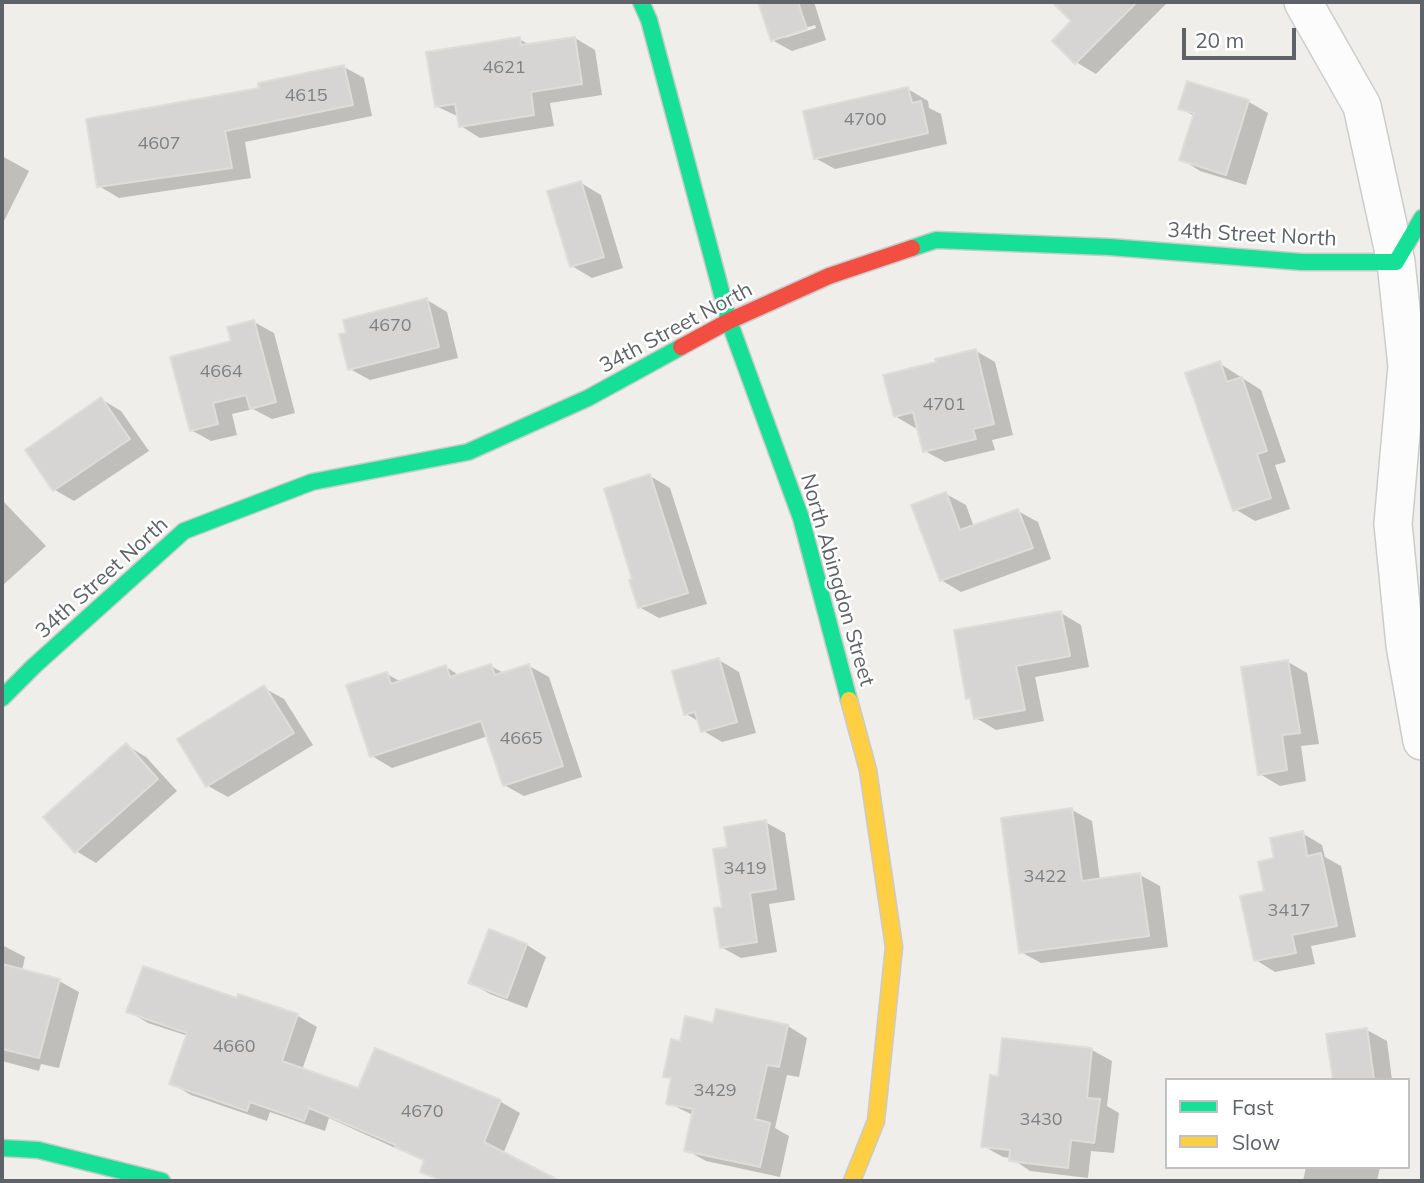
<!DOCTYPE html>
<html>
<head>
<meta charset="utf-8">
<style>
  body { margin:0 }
  #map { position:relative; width:1424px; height:1183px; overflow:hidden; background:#efeeea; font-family:Mulish,sans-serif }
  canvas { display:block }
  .frame { position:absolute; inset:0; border:4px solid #5f6368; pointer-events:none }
  .legend { position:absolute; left:1165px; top:1078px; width:245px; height:91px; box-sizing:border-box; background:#fff; border:2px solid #bfc1c3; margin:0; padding:9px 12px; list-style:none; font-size:21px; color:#5f6368 }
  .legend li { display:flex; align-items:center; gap:14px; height:35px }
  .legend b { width:35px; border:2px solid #bfc1c3 }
  .scale { position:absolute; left:1182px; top:28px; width:114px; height:32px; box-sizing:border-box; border:4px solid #5f6368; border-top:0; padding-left:9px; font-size:21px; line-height:24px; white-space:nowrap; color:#5f6368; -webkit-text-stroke:5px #fff; paint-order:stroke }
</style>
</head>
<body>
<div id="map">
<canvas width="1424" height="1183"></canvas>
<div class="frame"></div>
<ul class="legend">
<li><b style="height:9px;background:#16e098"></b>Fast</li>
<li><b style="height:9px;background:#ffcf43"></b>Slow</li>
</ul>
<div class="scale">20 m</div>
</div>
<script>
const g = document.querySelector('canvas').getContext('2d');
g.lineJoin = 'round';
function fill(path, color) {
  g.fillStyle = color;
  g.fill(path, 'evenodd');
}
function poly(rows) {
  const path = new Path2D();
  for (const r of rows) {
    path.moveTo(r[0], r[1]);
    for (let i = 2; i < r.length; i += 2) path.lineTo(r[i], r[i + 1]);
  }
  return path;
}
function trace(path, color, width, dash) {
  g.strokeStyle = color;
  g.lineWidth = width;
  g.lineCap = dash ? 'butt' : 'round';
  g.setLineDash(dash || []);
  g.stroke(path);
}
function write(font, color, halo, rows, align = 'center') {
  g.font = font + ' Mulish,sans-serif';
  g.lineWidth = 5;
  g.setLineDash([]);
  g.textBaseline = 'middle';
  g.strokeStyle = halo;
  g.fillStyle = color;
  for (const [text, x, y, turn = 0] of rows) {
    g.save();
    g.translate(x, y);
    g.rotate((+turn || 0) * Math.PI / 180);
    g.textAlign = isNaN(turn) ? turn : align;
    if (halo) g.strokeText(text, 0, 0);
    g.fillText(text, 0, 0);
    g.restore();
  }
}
fill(poly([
  [760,2,814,2,826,40,792,51,772,40],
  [815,25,816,28,785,38,785,34],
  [1055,2,1168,2,1096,74,1076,62,1074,21],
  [575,38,595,50,602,95,550,103,554,126,480,138,461,126,459,117,436,106,519,39,530,45],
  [344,67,364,78,372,116,245,142,251,178,119,198,99,186,261,89],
  [1188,83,1249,102,1268,113,1246,185,1200,171,1181,159,1194,116,1180,108],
  [908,89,928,101,929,108,941,114,947,144,835,169,815,158],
  [2,156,29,171,2,225],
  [581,183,601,195,623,268,592,278,572,266],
  [427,300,447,312,458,358,370,380,350,369],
  [254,322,274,333,295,413,272,419,253,409,232,414,237,435,211,441,191,430,233,342],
  [976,351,995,362,1013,435,992,440,995,450,945,462,925,451,919,427,915,428,895,416],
  [1219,363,1261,390,1286,462,1275,465,1290,509,1255,521,1235,509],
  [101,399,121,411,149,451,74,501,55,490],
  [650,476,670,488,707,604,659,618,639,607,634,580],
  [946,494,966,505,974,527,1018,511,1038,522,1051,559,961,592,941,580],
  [2,500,46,546,2,586],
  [1061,613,1081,625,1089,667,1035,677,1044,721,996,730,976,718,973,700,968,698],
  [719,660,739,672,756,733,722,742,702,730,700,722,686,714],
  [1288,662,1307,673,1319,744,1301,746,1306,781,1280,786,1260,774],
  [491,666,505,674,529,666,549,677,582,777,524,796,504,785,488,736,392,768,372,756,387,674,401,682,446,667,460,676],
  [264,688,284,699,313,745,228,797,208,786],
  [126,745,146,757,177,791,96,863,76,851],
  [1072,810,1092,821,1100,880,1140,875,1160,886,1168,947,1041,963,1021,952],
  [765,822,785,833,795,900,769,904,777,952,741,958,721,947,729,849],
  [1302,833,1322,845,1325,857,1341,866,1356,937,1311,946,1315,964,1275,972,1256,960,1266,893],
  [490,932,527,945,546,957,527,1008,490,994,471,983],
  [2,945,25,957,22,971,59,981,79,992,59,1068,41,1064,39,1071,2,1061],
  [239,996,298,1016,317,1027,302,1070,359,1090,376,1050,501,1102,520,1113,503,1154,556,1181,440,1181,422,1171,426,1162,329,1118,325,1131,270,1112,267,1121,191,1095,171,1083,188,1036,148,1023,128,1011,238,1000],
  [715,1025,788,1026,807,1038,799,1077,787,1075,775,1128,789,1136,780,1177,706,1161,686,1150,693,1115,668,1103,673,1080,665,1076,681,1043],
  [1367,1030,1387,1041,1392,1080,1334,1080],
  [1092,1050,1112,1061,1107,1106,1119,1113,1114,1153,1091,1151,1088,1178,1030,1171,1011,1158,1003,1157,983,1146],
  [1306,1167,1380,1167,1377,1181,1303,1181]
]), '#0003');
const building = poly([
  [758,2,798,2,807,29,771,41,758,2],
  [1052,2,1137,2,1075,64,1052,41,1071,21,1052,2],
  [520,37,521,45,575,37,582,84,531,92,534,115,459,127,455,104,435,107,426,52,520,37],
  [344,65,353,105,225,131,232,168,97,187,86,119,259,88,258,83,344,65],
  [1187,81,1249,100,1226,175,1179,160,1194,113,1178,109,1187,81],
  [908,87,912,103,921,101,928,133,814,159,803,111,908,87],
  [581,181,604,257,570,267,547,191,581,181],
  [427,298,439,347,348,370,339,334,346,333,343,320,427,298],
  [254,320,276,402,250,409,246,395,213,403,218,424,190,431,170,357,231,341,227,327,254,320],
  [976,349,994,424,973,429,976,439,923,452,913,412,894,417,883,375,936,362,935,359,976,349],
  [1220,361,1227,382,1242,377,1267,451,1257,454,1271,498,1233,511,1185,373,1220,361],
  [101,397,130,439,53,491,25,450,101,397],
  [650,474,688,593,638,608,629,580,632,579,604,489,650,474],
  [946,492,960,530,1018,509,1033,548,940,581,911,505,946,492],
  [1061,611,1070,656,1016,666,1025,710,974,719,970,698,966,699,954,630,1061,611],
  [719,658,737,722,701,732,695,712,684,715,672,671,719,658],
  [1288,660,1300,733,1282,735,1287,770,1258,775,1241,667,1288,660],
  [491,664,495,675,529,664,563,766,503,786,481,721,370,757,346,685,387,672,391,684,446,665,450,677,491,664],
  [264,685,294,733,206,787,177,739,264,685],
  [126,743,158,779,75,853,43,817,126,743],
  [1072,808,1082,881,1140,873,1149,936,1019,953,1001,818,1072,808],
  [766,820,776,889,750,893,757,942,720,948,714,908,722,907,713,849,727,847,724,827,766,820],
  [1303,831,1307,856,1321,853,1337,926,1292,935,1296,953,1254,961,1240,896,1264,891,1258,862,1274,858,1270,838,1303,831],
  [489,929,527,944,507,998,468,983,489,929],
  [2,964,60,979,39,1058,2,1049,2,964],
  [143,966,237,998,238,994,298,1014,282,1061,358,1088,375,1048,501,1100,484,1142,560,1181,443,1181,420,1172,424,1160,395,1147,396,1145,309,1108,304,1121,250,1102,247,1111,169,1084,187,1033,126,1012,143,966],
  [716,1009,788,1025,779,1067,767,1065,755,1119,770,1123,760,1167,684,1151,693,1109,666,1104,671,1078,663,1077,671,1039,680,1041,685,1016,713,1023,716,1009],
  [1367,1028,1374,1080,1333,1080,1326,1034,1367,1028],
  [1002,1038,1092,1048,1087,1098,1100,1099,1094,1143,1071,1140,1068,1168,1009,1161,1010,1150,981,1147,990,1075,998,1076,1002,1038]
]);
fill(building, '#d6d5d3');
trace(building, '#deddd9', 2);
const street = poly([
  [1303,2,1362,106,1396,262,1407,366,1422,388],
  [1407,366,1393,524,1405,645,1422,741]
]);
const fast = poly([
  [641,2,649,20,729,321,801,518,849,700],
  [912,248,936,240,1109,247,1302,262,1396,262,1422,218],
  [2,698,34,666,184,531,312,482,468,452,588,398,681,347],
  [2,1148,38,1150,162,1181]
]);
const slow = poly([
  [849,700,868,770,894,947,876,1121,852,1181]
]);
const jam = poly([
  [681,347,729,321,829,276,912,248]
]);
trace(street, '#cbcccc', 40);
trace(fast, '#cacacb', 19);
trace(slow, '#cacacb', 19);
trace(jam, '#cacacb', 19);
trace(street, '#fdfcfc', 37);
trace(fast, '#16e098', 16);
trace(slow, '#ffcf43', 16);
trace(jam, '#f24e42', 16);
write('18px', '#7e8184', null, [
  ["4621",504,68],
  ["4615",306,96],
  ["4700",865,120],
  ["4607",159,144],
  ["4670",390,326],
  ["4664",221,372],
  ["4701",944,405],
  ["4665",521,739],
  ["3419",745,869],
  ["3422",1045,877],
  ["3417",1289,911],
  ["4660",234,1047],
  ["3429",715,1091],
  ["4670",422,1112],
  ["3430",1041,1120]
]);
write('21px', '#5f6368', '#fff', [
  ["34th Street North",1252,235,3],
  ["34th Street North",676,328,-28],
  ["34th Street North",102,578,-42],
  ["North Abingdon Street",837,580,74]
]);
</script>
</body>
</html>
